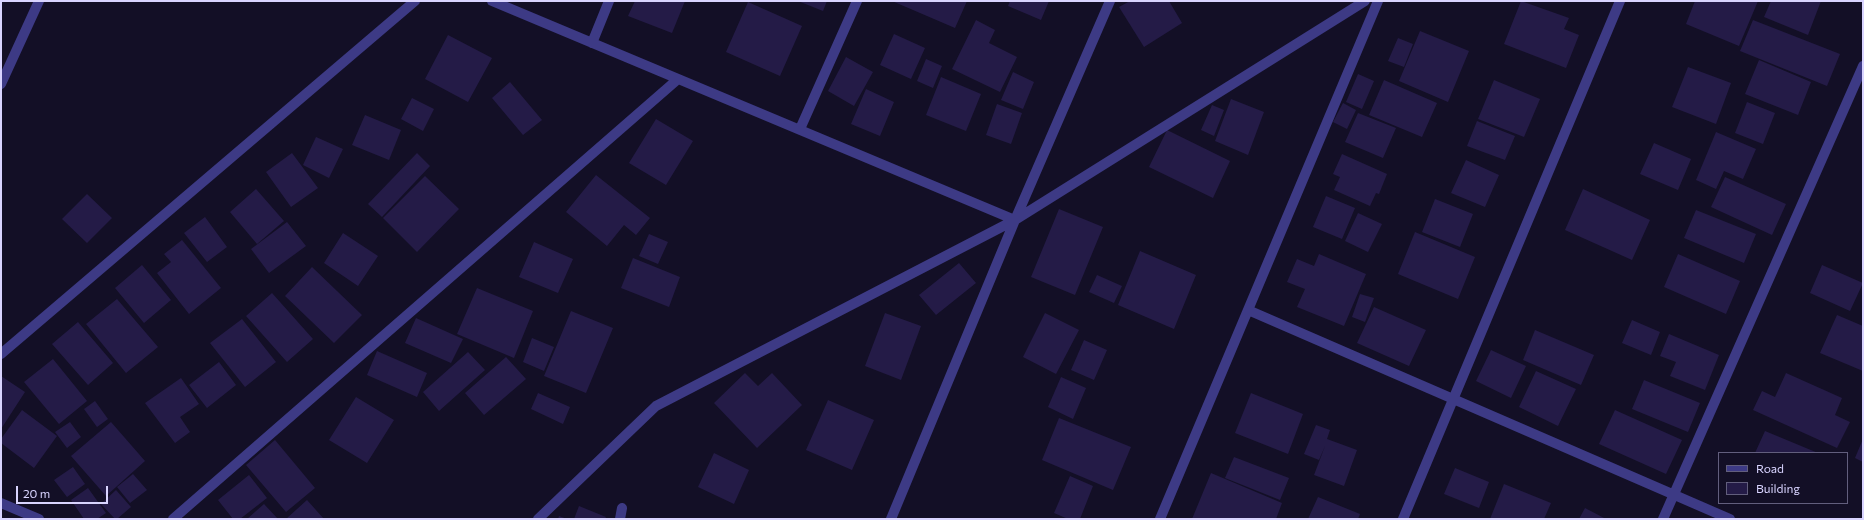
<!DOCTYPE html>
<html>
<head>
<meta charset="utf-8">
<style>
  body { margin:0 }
  #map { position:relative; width:1864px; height:520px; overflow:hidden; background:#130f26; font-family:Commissioner,sans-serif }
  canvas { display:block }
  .frame { position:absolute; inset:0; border:2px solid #d9d4ff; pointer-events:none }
  .legend { position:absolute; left:1718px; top:452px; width:130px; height:52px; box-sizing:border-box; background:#130f26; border:1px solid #625e7d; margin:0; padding:5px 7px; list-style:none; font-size:12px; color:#d9d4ff }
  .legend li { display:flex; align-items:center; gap:8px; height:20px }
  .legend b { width:20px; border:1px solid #625e7d }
  .scale { position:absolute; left:16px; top:486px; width:92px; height:18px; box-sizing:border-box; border:2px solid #d9d4ff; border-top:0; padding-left:5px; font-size:12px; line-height:14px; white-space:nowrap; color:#d9d4ff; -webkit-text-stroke:3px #130f26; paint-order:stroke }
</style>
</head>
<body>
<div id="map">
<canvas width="1864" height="520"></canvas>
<div class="frame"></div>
<ul class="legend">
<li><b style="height:5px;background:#3d3a85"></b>Road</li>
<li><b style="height:11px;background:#241b47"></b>Building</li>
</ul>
<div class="scale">20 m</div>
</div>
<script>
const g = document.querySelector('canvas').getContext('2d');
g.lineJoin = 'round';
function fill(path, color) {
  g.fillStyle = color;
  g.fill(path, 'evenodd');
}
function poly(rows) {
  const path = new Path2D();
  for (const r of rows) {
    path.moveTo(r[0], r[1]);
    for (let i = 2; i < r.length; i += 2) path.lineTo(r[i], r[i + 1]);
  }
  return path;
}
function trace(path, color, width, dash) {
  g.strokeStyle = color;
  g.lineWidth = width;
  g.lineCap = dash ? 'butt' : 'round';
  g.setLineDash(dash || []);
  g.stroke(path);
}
fill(poly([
  [635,1,685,1,672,33,628,16],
  [798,1,827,1,823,11],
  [892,1,967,1,955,28],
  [1010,1,1049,1,1041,20,1008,6],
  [1130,1,1169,1,1182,23,1144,47,1119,7],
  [1521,1,1569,18,1564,29,1579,35,1566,68,1504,44],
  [1695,1,1758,1,1739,46,1686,24],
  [1771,1,1821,1,1808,35,1764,17],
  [748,2,802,26,780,76,726,52],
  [976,20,995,30,989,43,1017,57,1000,92,952,69],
  [1753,20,1840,54,1827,86,1740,51],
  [1420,31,1469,51,1448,102,1399,81],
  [894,34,925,48,911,79,880,65],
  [448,35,492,58,468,102,425,79],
  [1398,38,1413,44,1404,67,1388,61],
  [846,57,873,72,854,106,828,91],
  [926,59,942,66,933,88,917,81],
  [1759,60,1811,82,1798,115,1745,94],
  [1688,67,1731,83,1716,124,1672,107],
  [1013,72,1034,82,1023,109,1001,100],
  [1358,74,1374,81,1362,109,1346,102],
  [941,77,981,94,966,131,926,115],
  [1384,80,1437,103,1422,137,1369,115],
  [1494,80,1540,99,1524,137,1478,119],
  [510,82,542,120,523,135,492,98],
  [866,89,894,102,880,136,851,124],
  [412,98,434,109,423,131,401,119],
  [1231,99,1264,112,1248,155,1215,141],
  [1747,102,1775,113,1763,144,1735,133],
  [1343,103,1356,110,1347,129,1333,122],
  [997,104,1022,113,1011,144,986,135],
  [1212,105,1224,110,1214,136,1201,130],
  [1358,113,1396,128,1383,158,1345,142],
  [365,115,401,130,389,160,352,145],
  [656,119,693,141,666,185,629,163],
  [1477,121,1515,136,1505,160,1467,146],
  [1167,130,1230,161,1213,198,1149,167],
  [1716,132,1756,149,1743,179,1724,171,1716,189,1696,180],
  [316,137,343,149,329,178,303,165],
  [1654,143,1691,159,1678,190,1640,174],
  [292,153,318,188,291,207,266,172],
  [417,153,430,166,382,217,368,204],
  [1342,154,1387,174,1379,194,1376,193,1370,206,1334,190,1340,177,1333,174],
  [1466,160,1499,175,1485,207,1451,193],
  [596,175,650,218,636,235,624,225,607,246,566,212],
  [425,176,459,209,417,252,383,218],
  [1725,177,1786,204,1772,235,1711,207],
  [256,189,284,221,257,244,230,212],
  [1583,189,1650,220,1632,260,1565,230],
  [87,194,112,218,87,243,62,219],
  [1326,196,1355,208,1342,239,1313,227],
  [1435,199,1473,214,1460,247,1422,232],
  [1059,209,1103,227,1075,295,1031,277],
  [1696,210,1756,234,1744,263,1684,238],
  [1358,213,1382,224,1368,252,1345,241],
  [205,217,227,247,207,262,184,233],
  [287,222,306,246,269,273,251,249],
  [1415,232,1475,257,1458,299,1398,274],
  [343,233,378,256,358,286,324,263],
  [649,234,668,242,658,264,639,256],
  [182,240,221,288,189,314,157,273,171,262,164,254],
  [534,242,573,259,558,293,519,277],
  [1140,251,1196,275,1174,329,1118,305],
  [1319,254,1366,274,1344,326,1297,307,1305,289,1287,282,1297,259,1314,266],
  [1678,254,1740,281,1726,314,1664,287],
  [633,258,680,277,669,307,621,288],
  [959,263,976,283,936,315,919,295],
  [142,265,171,300,144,323,115,288],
  [1822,265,1863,283,1850,311,1810,293],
  [312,267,362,315,334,343,285,296],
  [1097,275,1122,286,1114,303,1089,292],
  [477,288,533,311,514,358,457,334],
  [272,293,313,339,287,362,246,316],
  [1360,294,1374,298,1365,322,1352,317],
  [117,299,158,347,126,373,86,324],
  [1374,307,1426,330,1409,366,1357,343],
  [571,311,613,328,586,393,544,376],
  [885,313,921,326,901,380,865,366],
  [1045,313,1079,330,1056,374,1023,357],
  [1837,315,1863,326,1863,371,1820,353],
  [416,318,463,339,451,363,405,343],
  [242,319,276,362,245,387,210,343],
  [1632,320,1660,332,1651,355,1622,343],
  [78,322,113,363,88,385,52,344],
  [1535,330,1594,355,1581,385,1523,360],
  [1669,334,1719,355,1705,390,1670,376,1676,362,1660,356],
  [532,338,554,347,544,371,523,362],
  [1084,340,1107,350,1094,380,1071,370],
  [1491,350,1526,366,1511,398,1476,381],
  [377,351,427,373,417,397,367,375],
  [468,352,485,370,439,411,423,392],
  [506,357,526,379,484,415,465,393],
  [53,359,87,401,59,424,24,382],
  [219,362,236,385,207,408,189,385],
  [1536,371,1576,389,1558,426,1519,407],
  [745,373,758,386,772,373,802,405,757,448,714,403],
  [1786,373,1842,398,1835,415,1850,422,1837,448,1753,410,1762,391,1775,397],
  [1,376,25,392,1,429],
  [1061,377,1086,388,1073,419,1048,407],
  [181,378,199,404,180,417,190,432,175,443,145,403],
  [1644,380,1700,403,1688,432,1632,409],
  [538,393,570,407,563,424,531,409],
  [1251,393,1303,414,1288,454,1235,433],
  [356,397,394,420,367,463,329,440],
  [828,400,874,420,852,470,806,450],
  [95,401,108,419,97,427,84,409],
  [22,410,57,436,34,468,1,443,1,439],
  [1615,410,1682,440,1666,474,1599,444],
  [1059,418,1131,447,1113,490,1042,460],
  [70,422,81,437,67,448,55,432],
  [111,422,145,461,106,496,71,456],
  [1316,425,1330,430,1327,439,1357,450,1344,486,1314,475,1325,446,1319,460,1304,454],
  [1765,431,1818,453,1755,453],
  [1863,439,1863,462,1855,458],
  [275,440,315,488,286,512,246,465],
  [714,453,749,470,734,504,698,487],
  [1234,457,1289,478,1280,500,1225,478],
  [73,467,85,484,67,497,54,480],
  [1455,468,1489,482,1479,508,1444,494],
  [1211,473,1282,503,1276,519,1192,519],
  [133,474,147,490,130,503,117,487],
  [249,475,267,498,240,519,233,519,218,500],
  [1070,476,1093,486,1080,519,1068,519,1054,513],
  [1504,484,1551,503,1544,519,1490,519],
  [88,488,106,513,97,519,84,519,71,500],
  [116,490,131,507,117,519,115,519,101,504],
  [1318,497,1360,514,1358,519,1308,519],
  [307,500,324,519,286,519],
  [264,504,278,519,247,519],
  [579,506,606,517,605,519,574,519],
  [1585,508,1606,519,1579,519],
  [559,516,567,519,558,519]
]), '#241b47');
trace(poly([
  [492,1,1015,220],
  [592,43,609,1],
  [1,84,39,1],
  [800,129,857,1],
  [1248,310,1730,519],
  [1,354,415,1],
  [1,503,39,519],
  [173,519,678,79],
  [538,519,656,406,1015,220,1365,1],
  [620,519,622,508],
  [891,519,1015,220,1110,1],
  [1160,519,1378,1],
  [1403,519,1620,1],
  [1663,519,1863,66]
]), '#3d3a85', 10);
</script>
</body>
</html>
